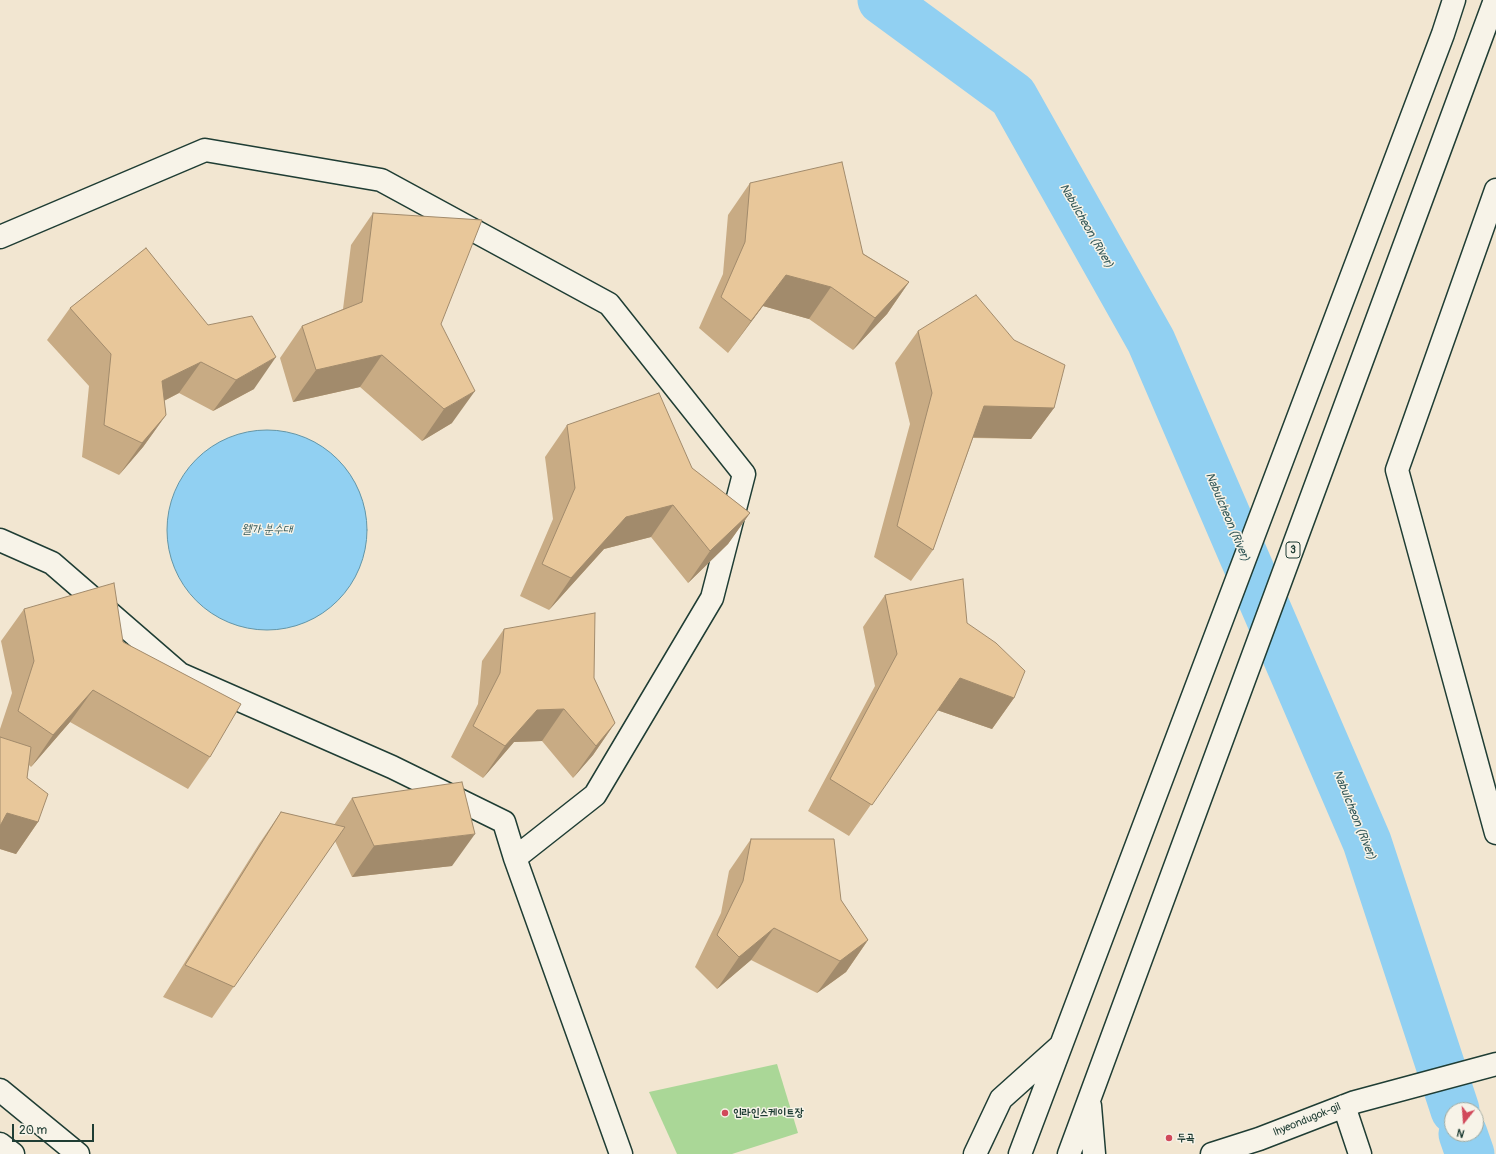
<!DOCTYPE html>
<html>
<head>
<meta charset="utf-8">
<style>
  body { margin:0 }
  #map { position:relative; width:1496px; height:1154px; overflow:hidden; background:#f2e6d1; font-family:Pangolin,sans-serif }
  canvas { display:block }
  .north { position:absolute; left:1444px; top:1102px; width:40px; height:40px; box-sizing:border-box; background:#f7f3e8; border:1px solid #a1aaa0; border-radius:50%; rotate:197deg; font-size:11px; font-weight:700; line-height:16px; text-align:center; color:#1f3d34 }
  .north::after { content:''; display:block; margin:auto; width:14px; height:18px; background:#d1495b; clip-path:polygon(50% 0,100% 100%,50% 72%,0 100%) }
  .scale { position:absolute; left:12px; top:1124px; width:82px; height:18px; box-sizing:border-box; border:2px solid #1f3d34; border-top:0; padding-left:5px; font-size:12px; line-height:14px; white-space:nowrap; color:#1f3d34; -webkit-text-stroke:3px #f7f3e8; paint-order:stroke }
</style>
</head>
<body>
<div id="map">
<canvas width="1496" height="1154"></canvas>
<div class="north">N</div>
<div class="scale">20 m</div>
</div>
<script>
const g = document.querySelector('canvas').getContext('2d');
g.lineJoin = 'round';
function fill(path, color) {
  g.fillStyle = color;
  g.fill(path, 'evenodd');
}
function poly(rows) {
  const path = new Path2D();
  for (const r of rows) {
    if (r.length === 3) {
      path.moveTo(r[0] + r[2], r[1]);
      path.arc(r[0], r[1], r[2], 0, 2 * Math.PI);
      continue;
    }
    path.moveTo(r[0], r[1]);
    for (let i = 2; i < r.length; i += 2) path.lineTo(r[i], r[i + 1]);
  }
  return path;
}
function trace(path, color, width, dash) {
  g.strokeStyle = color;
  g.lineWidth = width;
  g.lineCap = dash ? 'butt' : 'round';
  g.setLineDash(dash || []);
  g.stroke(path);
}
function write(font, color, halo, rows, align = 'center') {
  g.font = font + ' Pangolin,"Poor Story",sans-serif';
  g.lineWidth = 3;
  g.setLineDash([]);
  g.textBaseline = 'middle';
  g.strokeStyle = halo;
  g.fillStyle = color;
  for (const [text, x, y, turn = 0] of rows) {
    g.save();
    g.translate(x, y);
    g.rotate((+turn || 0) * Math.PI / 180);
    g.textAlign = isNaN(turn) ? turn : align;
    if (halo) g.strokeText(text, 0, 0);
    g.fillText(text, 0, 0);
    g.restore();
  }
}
fill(poly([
  [777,1064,798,1133,732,1154,677,1154,649,1092]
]), '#aad797');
const water = poly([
  [267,530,100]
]);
fill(water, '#91d0f2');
trace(water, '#6395a6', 1);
trace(poly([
  [882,0,1013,96,1151,341,1367,842,1455,1110],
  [1463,1134,1470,1154]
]), '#91d0f2', 49);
const minor = poly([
  [1496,190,1397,470,1496,833],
  [0,237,205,150,381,180,609,304,744,474,712,598,595,795,515,858],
  [0,540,52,563,180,674,392,767,504,822,515,858,621,1154],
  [0,1090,78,1154],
  [1344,1106,1360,1154],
  [0,1144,13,1154],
  [1212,1154,1259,1139,1355,1102,1496,1064]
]);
const highway = poly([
  [1090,1106,1094,1154],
  [975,1154,1001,1099,1059,1047],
  [1020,1154,1443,34,1454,0],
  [1069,1154,1495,0]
]);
trace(minor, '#1f3d34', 25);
trace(highway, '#1f3d34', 25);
trace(minor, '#f7f3e8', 22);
trace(highway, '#f7f3e8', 22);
fill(poly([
  [750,183,909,282,887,314,853,350,809,319,763,306,728,353,699,328,723,274,728,215],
  [373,213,441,324,452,423,422,441,360,387,293,402,280,358,302,326,343,309,351,245],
  [146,248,254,389,213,411,179,393,164,401,166,415,143,447,119,475,82,457,89,386,47,340,70,308],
  [918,331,1054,408,1031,439,973,438,933,550,911,581,874,557,910,424,895,363],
  [567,425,692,468,750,513,728,544,688,583,651,537,604,549,549,610,520,596,553,519,545,457],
  [885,595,967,623,1014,698,992,729,937,710,849,836,808,811,875,686,863,627],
  [24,609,123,642,210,757,188,789,70,722,31,767,29,765,27,778,38,822,16,854,0,849,0,729,12,693,1,641],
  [504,629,594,678,615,723,593,755,573,778,542,741,514,742,483,778,451,757,478,704,482,661],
  [352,798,452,866,352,877,335,841,212,1018,163,997,259,844,281,812,334,825],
  [751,839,841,900,868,940,846,972,817,993,751,960,717,989,695,967,721,913,729,871]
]), '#c8ab84');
fill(poly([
  [786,275,831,287,809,319,763,306,728,353,751,321],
  [909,282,887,314,853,350,875,318],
  [382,355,360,387,293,402,316,370],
  [276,357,254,389,213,411,236,380],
  [201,362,179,393,140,413,162,381],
  [475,391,452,423,422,441,444,409],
  [984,406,1054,408,1031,439,962,437],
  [166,415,143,447,119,475,142,443],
  [673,505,651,537,604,549,549,610,571,578,626,517],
  [750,513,728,544,688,583,710,551],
  [960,678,1014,698,992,729,937,710],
  [93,690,70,722,31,767,53,735],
  [564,709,542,741,514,742,483,778,505,746,537,710],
  [615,723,593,755,573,778,596,746],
  [7,813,38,822,16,854,0,849,0,823],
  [475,834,452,866,352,877,374,846],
  [774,928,751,960,717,989,739,957],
  [868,940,846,972,817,993,840,961]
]), '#a28b6c');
const building = poly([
  [842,162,863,254,909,282,875,318,831,287,786,275,751,321,721,297,745,242,750,183,842,162],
  [373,213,482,220,441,324,475,391,444,409,382,355,316,370,302,326,362,302,373,213],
  [146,248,208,325,252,316,276,357,236,380,201,362,162,381,166,415,142,443,104,425,111,354,70,308,146,248],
  [976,295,1014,340,1065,365,1054,408,984,406,933,550,897,526,932,393,918,331,976,295],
  [659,393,692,468,750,513,710,551,673,505,626,517,571,578,542,564,575,488,567,425,659,393],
  [963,579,967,623,996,643,1025,671,1014,698,960,678,872,805,830,779,897,654,885,595,963,579],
  [114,583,123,642,241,704,210,757,93,690,53,735,18,711,34,661,24,609,114,583],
  [595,613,594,678,615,723,596,746,564,709,537,710,505,746,473,726,500,673,504,629,595,613],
  [0,737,31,747,27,778,48,794,38,822,7,813,0,826,0,737],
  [462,782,475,834,374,846,352,798,462,782],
  [281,812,345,827,234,987,185,965,281,812],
  [751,839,834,839,841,900,868,940,840,961,774,928,739,957,717,935,743,881,751,839]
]);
fill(building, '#e8c79a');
trace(building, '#a28b6c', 1);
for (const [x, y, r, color] of [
  [725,1113,4,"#d1495b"],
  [1169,1138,4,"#d1495b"]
]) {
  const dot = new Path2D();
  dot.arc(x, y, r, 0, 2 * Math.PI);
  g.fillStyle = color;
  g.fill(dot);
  trace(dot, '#f7f3e8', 1.5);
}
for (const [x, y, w] of [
  [1293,550,14]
]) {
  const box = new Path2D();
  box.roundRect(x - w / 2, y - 8, w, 16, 3);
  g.fillStyle = '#f7f3e8';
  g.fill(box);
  trace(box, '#1f3d34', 1);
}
write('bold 10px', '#1f3d34', null, [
  ["3",1293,550]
]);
write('bold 11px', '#1f3d34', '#f7f3e8', [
  ["인라인스케이트장",733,1113],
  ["두곡",1177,1138]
], 'left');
write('11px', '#1f3d34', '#f7f3e8', [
  ["Ihyeondugok-gil",1307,1120,-22]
]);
write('italic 12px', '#365a5a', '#f7f3e8', [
  ["Nabulcheon (River)",1086,226,60],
  ["Nabulcheon (River)",1227,517,67],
  ["웰가 분수대",267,530],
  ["Nabulcheon (River)",1354,815,68]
]);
</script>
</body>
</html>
